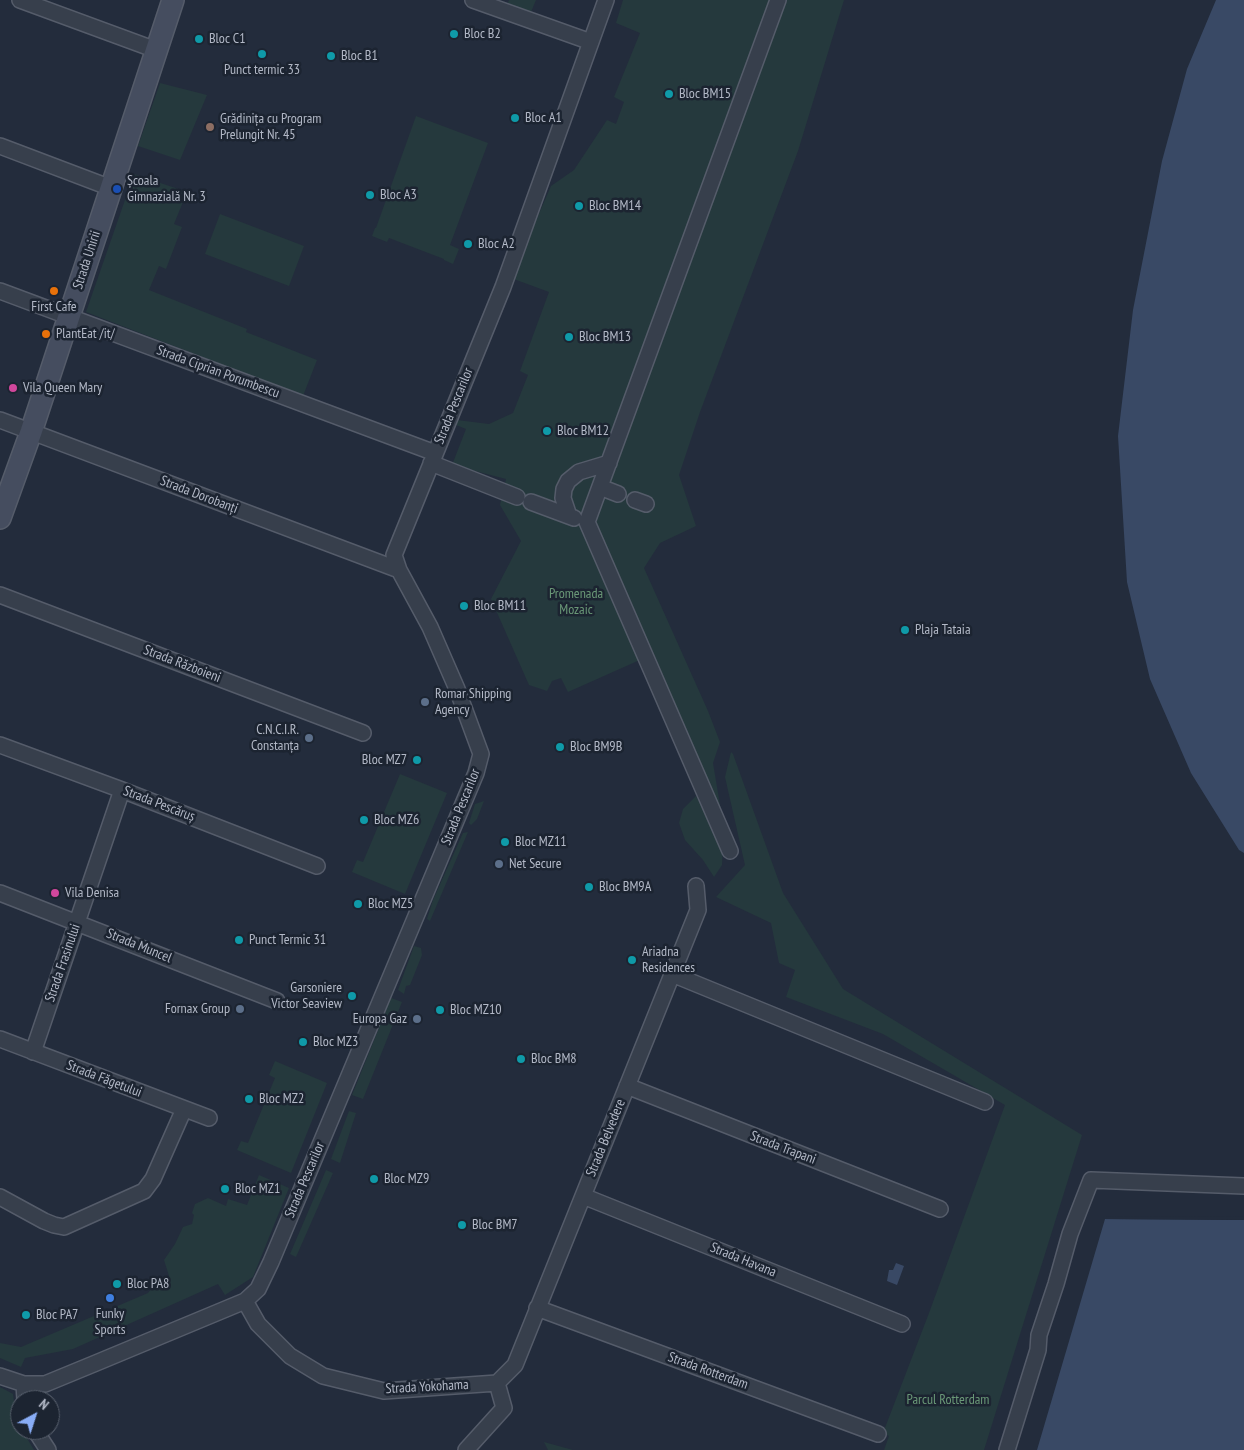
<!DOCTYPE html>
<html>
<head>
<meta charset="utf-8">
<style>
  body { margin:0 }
  #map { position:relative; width:1244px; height:1450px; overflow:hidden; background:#232c3c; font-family:"PT Sans Narrow",sans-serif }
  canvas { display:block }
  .north { position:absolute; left:10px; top:1390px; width:50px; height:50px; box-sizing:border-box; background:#1c2431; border:1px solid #58606d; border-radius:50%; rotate:40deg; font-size:14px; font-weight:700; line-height:20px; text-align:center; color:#b3b9c7 }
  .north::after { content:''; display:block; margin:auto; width:18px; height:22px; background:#89adf6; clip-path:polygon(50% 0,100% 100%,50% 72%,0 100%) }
</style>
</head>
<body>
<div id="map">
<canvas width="1244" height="1450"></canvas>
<div class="north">N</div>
</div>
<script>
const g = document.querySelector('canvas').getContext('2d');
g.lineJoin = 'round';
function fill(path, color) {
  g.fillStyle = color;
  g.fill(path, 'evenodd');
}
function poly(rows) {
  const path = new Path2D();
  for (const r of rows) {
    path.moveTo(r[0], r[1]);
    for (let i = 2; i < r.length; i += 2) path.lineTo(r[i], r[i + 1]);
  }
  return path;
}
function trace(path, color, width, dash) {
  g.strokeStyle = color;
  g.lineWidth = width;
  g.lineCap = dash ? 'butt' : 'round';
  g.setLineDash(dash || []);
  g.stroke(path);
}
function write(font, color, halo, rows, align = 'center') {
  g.font = font + ' "PT Sans Narrow",sans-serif';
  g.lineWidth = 5;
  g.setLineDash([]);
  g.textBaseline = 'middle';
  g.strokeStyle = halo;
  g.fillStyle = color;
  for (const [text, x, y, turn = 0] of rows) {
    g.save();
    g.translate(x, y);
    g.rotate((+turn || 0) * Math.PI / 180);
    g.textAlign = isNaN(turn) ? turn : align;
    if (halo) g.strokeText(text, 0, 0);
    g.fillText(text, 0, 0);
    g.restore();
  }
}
fill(poly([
  [509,0,536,0,531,12,507,5],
  [623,0,844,0,798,151,700,412,679,475,696,526,660,543,644,568,708,711,720,742,713,763,722,817,651,655,568,692,561,678,552,681,547,691,529,685,491,599,521,541,500,505,506,479,452,465,466,429,456,425,457,420,489,424,513,413,528,375,520,371,549,292,511,278,551,186,574,170,607,120,616,124,624,102,614,97,640,33,616,23],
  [160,83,207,95,180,160,138,146],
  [416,116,488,143,450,245,459,249,453,264,444,260,444,259,389,238,387,242,372,236,375,228,376,228],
  [134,174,187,192,174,224,182,227,166,269,159,266,149,290,247,329,246,332,317,360,303,396,86,312],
  [220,214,304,246,289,286,205,254],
  [731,752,733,754,783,893,843,989,1082,1135,984,1450,884,1450,889,1436,883,1433,929,1313,1005,1105,883,1034,786,997,795,970,779,963,771,923,716,897,745,865,725,777],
  [400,774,447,793,405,894,352,872,357,860,363,862],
  [696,796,723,845,722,865,714,877,703,860,685,840,679,823,683,809],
  [484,801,477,819,471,825,469,823,475,804],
  [468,832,430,921,427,919,433,900,463,833],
  [414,946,421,948,422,955,410,985,406,986,404,994,398,990],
  [391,998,402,1002,363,1099,352,1095],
  [275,1061,327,1083,291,1173,237,1150,241,1141,248,1143,275,1078,269,1075],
  [349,1111,356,1113,340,1163,331,1159],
  [326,1170,333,1173,296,1257,290,1254],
  [259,1175,289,1188,253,1277,225,1295,218,1284,73,1349,25,1358,21,1367,0,1358,0,1343,21,1347,148,1293,158,1280,169,1276,164,1260,175,1244,183,1227,192,1224,194,1215,192,1213,195,1204,208,1198,226,1206,228,1199,247,1205],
  [0,1387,13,1394,16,1418,20,1430,22,1430,34,1450,0,1450],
  [544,1442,573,1450,548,1450]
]), '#25393d');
fill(poly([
  [1216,0,1244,0,1244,853,1239,850,1191,773,1150,679,1127,582,1118,436,1133,310,1162,161,1187,69],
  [1105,1219,1244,1220,1244,1450,1037,1450],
  [896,1263,904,1266,897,1285,887,1281,889,1270,893,1270]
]), '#394965');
fill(poly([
  [1105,1216,1244,1217,1244,1220,1105,1219,1103,1217]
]), '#232c3c');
const street = poly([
  [20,0,156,50],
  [473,0,591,42],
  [0,146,111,188],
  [0,291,435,453],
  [0,420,399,570],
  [431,463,517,497],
  [600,487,618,494],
  [635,500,646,504],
  [531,502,574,518],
  [569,516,563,498,564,489,568,481,579,472,609,463],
  [0,595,363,733],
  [0,745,122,790,317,866],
  [730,851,587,522,778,0],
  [0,893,277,1001],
  [672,974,985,1102],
  [0,1039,209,1118],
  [33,1052,122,790],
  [627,1086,940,1209],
  [583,1196,902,1324],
  [0,1197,44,1221,54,1225,64,1227,144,1191,153,1179,184,1109],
  [245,1301,258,1324,290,1356,323,1376,384,1391,497,1383,504,1408,466,1450],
  [537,1308,878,1434],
  [0,1376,24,1384,45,1384,96,1363,245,1301,258,1289,271,1262,476,773,481,754,457,689,430,627,399,570,394,555,503,287,606,0],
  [497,1383,515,1365,698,910,696,886],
  [24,1384,25,1400],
  [35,1430,48,1450],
  [1007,1450,1038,1350,1039,1335,1056,1284,1070,1234,1091,1180,1244,1186]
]);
const secondary = poly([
  [0,518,31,432,173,0]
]);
trace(street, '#555c6a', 18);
trace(secondary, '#555c6a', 24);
trace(street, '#373f4c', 15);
trace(secondary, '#454d5f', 21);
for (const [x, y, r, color] of [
  [454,34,5,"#0f9aa8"],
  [199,39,5,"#0f9aa8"],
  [262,54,5,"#0f9aa8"],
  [331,56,5,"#0f9aa8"],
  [669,94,5,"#0f9aa8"],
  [515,118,5,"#0f9aa8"],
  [210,127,5,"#8d6e63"],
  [117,189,5,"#1a4fb4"],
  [370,195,5,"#0f9aa8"],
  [579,206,5,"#0f9aa8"],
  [468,244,5,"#0f9aa8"],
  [54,291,5,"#e8710a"],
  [46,334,5,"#e8710a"],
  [569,337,5,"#0f9aa8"],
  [13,388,5,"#d1479c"],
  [547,431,5,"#0f9aa8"],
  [464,606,5,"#0f9aa8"],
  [905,630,5,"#0f9aa8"],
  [425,702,5,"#5c6f8a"],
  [309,738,5,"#5c6f8a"],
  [560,747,5,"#0f9aa8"],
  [417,760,5,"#0f9aa8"],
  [364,820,5,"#0f9aa8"],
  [505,842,5,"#0f9aa8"],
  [499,864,5,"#5c6f8a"],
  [589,887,5,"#0f9aa8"],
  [55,893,5,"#d1479c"],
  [358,904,5,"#0f9aa8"],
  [239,940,5,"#0f9aa8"],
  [632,960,5,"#0f9aa8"],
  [352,996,5,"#0f9aa8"],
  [240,1009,5,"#5c6f8a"],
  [440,1010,5,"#0f9aa8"],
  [417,1019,5,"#5c6f8a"],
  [303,1042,5,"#0f9aa8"],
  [521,1059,5,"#0f9aa8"],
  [249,1099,5,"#0f9aa8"],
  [374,1179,5,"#0f9aa8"],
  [225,1189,5,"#0f9aa8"],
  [462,1225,5,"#0f9aa8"],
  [117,1284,5,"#0f9aa8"],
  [110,1298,5,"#3f7fe0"],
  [26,1315,5,"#0f9aa8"]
]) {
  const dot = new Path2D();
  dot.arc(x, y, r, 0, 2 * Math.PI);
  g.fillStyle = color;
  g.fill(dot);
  trace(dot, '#1c2431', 2);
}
write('14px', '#b3b9c7', '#1c2431', [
  ["Bloc B2",464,34],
  ["Bloc C1",209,39],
  ["Bloc B1",341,56],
  ["Punct termic 33",262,70,"center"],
  ["Bloc BM15",679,94],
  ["Bloc A1",525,118],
  ["Grădinița cu Program",220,119],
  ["Prelungit Nr. 45",220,135],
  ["Școala",127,181],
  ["Gimnazială Nr. 3",127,197],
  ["Bloc A3",380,195],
  ["Bloc BM14",589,206],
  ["Bloc A2",478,244],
  ["First Cafe",54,307,"center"],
  ["PlantEat /it/",56,334],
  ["Bloc BM13",579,337],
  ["Vila Queen Mary",23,388],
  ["Bloc BM12",557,431],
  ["Bloc BM11",474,606],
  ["Plaja Tataia",915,630],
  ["Romar Shipping",435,694],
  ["Agency",435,710],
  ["C.N.C.I.R.",299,730,"right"],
  ["Constanța",299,746,"right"],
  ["Bloc BM9B",570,747],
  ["Bloc MZ7",407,760,"right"],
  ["Bloc MZ6",374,820],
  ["Bloc MZ11",515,842],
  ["Net Secure",509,864],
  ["Bloc BM9A",599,887],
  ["Vila Denisa",65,893],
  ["Bloc MZ5",368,904],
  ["Punct Termic 31",249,940],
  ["Ariadna",642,952],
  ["Residences",642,968],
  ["Garsoniere",342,988,"right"],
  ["Victor Seaview",342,1004,"right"],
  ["Fornax Group",230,1009,"right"],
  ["Bloc MZ10",450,1010],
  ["Europa Gaz",407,1019,"right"],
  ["Bloc MZ3",313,1042],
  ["Bloc BM8",531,1059],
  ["Bloc MZ2",259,1099],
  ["Bloc MZ9",384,1179],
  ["Bloc MZ1",235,1189],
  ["Bloc BM7",472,1225],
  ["Bloc PA8",127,1284],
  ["Funky",110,1314,"center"],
  ["Sports",110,1330,"center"],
  ["Bloc PA7",36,1315]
], 'left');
write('14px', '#b3b9c7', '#1c2431', [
  ["Strada Unirii",87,260,-72],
  ["Strada Ciprian Porumbescu",218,372,20],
  ["Strada Pescarilor",454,406,-68],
  ["Strada Dorobanți",199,495,21],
  ["Strada Războieni",182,664,21],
  ["Strada Pescăruș",159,804,21],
  ["Strada Pescarilor",461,807,-68],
  ["Strada Muncel",139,946,22],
  ["Strada Frasinului",63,963,-71],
  ["Strada Făgetului",104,1079,21],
  ["Strada Belvedere",606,1138,-68],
  ["Strada Trapani",783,1148,21],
  ["Strada Pescarilor",305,1180,-67],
  ["Strada Havana",743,1260,22],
  ["Strada Rotterdam",708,1371,20],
  ["Strada Yokohama",427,1387,-3]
]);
write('14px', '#6a9877', '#1c2431', [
  ["Promenada",576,594],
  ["Mozaic",576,610],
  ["Parcul Rotterdam",948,1400]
]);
</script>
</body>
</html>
